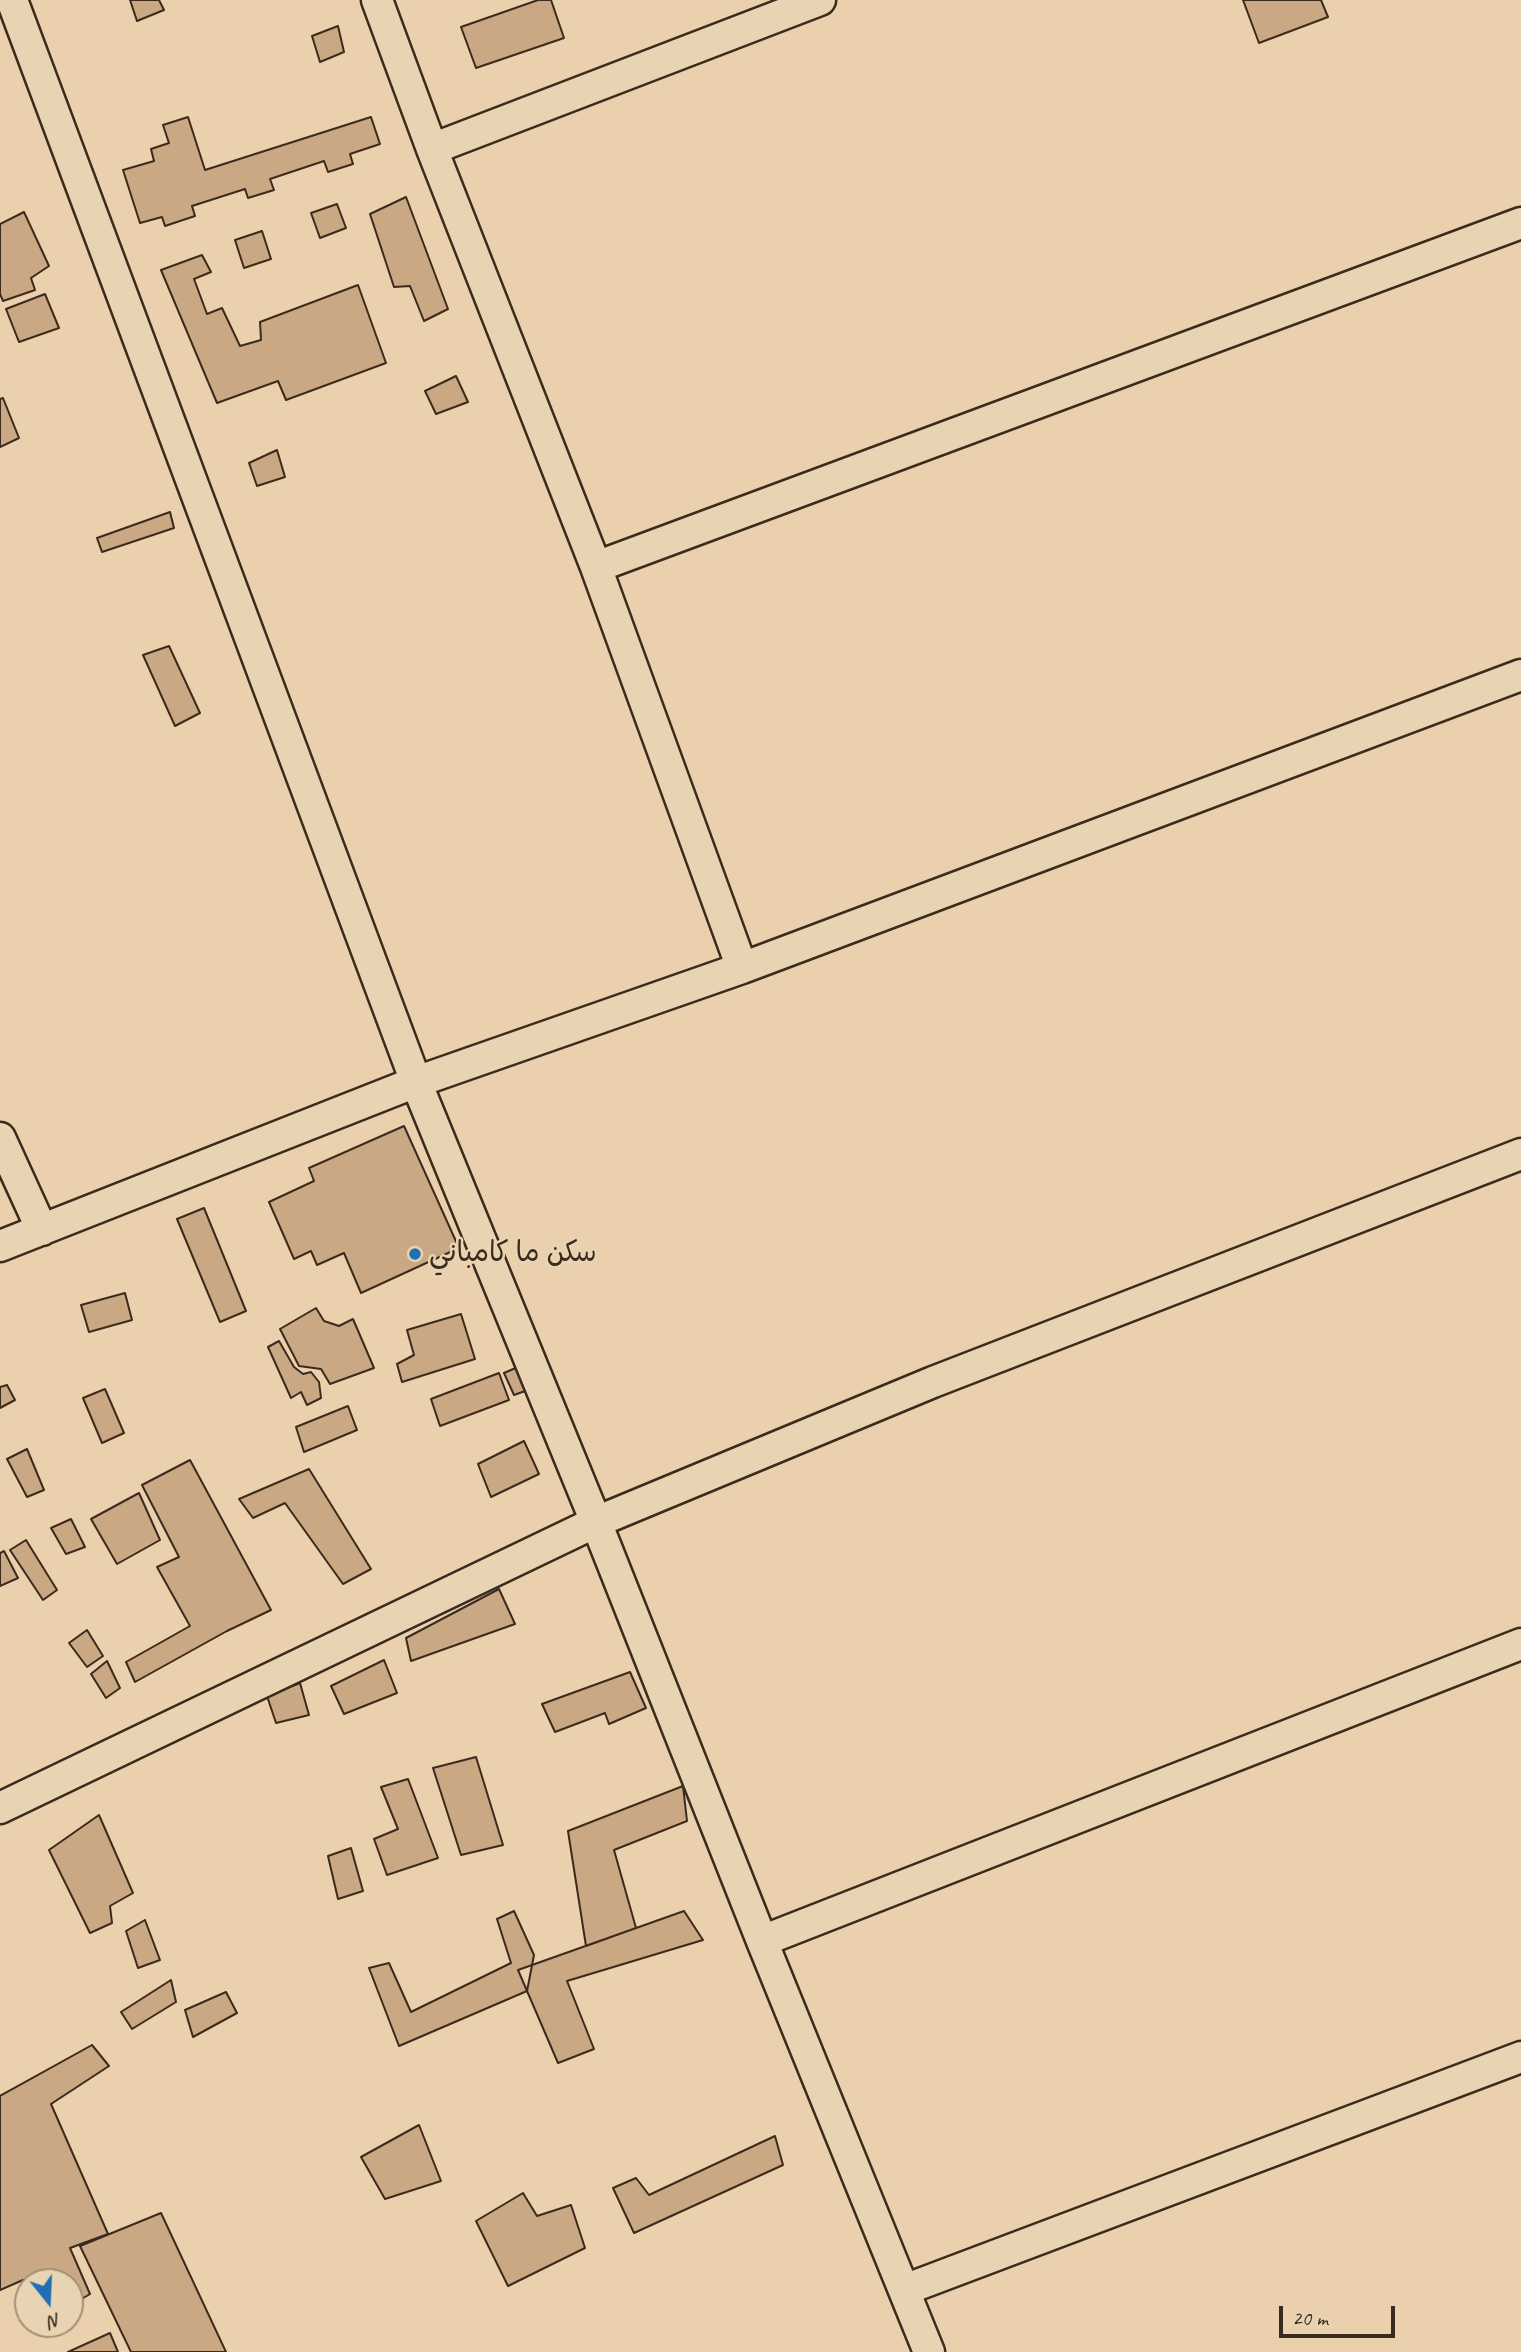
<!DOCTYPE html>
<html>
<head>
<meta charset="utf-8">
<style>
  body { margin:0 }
  #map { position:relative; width:1521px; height:2352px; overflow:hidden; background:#ead0ac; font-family:Caveat,sans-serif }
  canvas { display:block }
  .north { position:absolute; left:14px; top:2268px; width:70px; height:70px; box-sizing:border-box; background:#e8d4b2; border:2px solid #a39077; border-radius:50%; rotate:162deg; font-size:19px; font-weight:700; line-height:28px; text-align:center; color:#3b2a1e }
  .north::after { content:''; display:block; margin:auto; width:24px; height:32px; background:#1f6fb2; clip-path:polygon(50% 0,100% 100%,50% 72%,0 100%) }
  .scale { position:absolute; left:1279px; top:2306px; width:116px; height:32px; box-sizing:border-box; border:4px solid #3b2a1e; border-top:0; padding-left:9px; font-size:21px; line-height:24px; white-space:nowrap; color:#3b2a1e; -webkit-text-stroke:5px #e8d4b2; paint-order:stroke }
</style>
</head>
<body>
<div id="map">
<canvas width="1521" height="2352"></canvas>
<div class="north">N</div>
<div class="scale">20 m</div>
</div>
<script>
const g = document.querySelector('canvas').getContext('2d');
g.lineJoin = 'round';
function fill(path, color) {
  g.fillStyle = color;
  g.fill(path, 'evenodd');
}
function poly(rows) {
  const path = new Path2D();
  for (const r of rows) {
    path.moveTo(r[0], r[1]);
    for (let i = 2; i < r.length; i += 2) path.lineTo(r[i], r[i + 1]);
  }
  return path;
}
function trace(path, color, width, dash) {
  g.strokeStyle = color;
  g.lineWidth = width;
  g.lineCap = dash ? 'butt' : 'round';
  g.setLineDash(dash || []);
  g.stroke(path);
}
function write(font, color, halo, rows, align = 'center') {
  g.font = font + ' Caveat,"Playpen Sans Arabic",sans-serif';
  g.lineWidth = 5;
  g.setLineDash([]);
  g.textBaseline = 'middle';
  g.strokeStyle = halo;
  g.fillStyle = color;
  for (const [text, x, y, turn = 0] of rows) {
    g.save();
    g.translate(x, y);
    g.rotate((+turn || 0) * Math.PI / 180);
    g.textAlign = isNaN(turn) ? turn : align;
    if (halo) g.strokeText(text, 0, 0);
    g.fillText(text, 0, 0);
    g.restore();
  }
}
const building = poly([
  [130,0,159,0,164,10,137,21,130,0],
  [538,0,551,0,564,38,476,68,461,27,538,0],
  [1243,0,1321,0,1328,17,1259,43,1243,0],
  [338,26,344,52,320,62,312,36,338,26],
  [188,117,205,170,371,117,380,144,350,154,353,164,328,172,324,161,270,179,274,190,248,198,245,189,192,206,195,216,165,226,162,217,140,223,123,170,154,161,151,149,169,143,163,125,188,117],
  [406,197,448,309,424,321,410,286,394,287,370,214,406,197],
  [337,204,346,228,320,238,311,213,337,204],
  [24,212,49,266,31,278,35,290,3,301,0,294,0,224,24,212],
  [262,231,271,259,244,268,235,240,262,231],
  [202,255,211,272,194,279,207,314,222,308,240,346,261,340,260,322,358,285,386,363,286,400,278,381,217,403,161,270,202,255],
  [45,294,59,328,19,342,6,309,45,294],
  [456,376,468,402,436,414,425,391,456,376],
  [3,398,19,438,0,447,0,399,3,398],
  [277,450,285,477,257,486,249,463,277,450],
  [170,512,174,528,102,552,97,538,170,512],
  [169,646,200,713,175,726,143,655,169,646],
  [404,1126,459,1248,361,1293,344,1253,317,1265,311,1251,294,1259,269,1202,314,1181,309,1168,404,1126],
  [204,1208,246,1311,220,1322,177,1219,204,1208],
  [125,1293,132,1320,89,1332,81,1305,125,1293],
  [316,1308,324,1321,339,1326,353,1319,374,1368,330,1384,321,1369,299,1366,280,1329,316,1308],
  [461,1314,475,1359,402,1382,397,1364,414,1355,407,1330,461,1314],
  [279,1341,294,1367,303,1374,311,1372,319,1382,321,1398,307,1405,301,1392,291,1398,268,1347,279,1341],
  [518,1367,528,1390,514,1395,504,1373,518,1367],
  [499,1373,509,1400,440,1426,431,1399,499,1373],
  [7,1385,15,1400,0,1408,0,1387,7,1385],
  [105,1389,124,1433,102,1443,83,1398,105,1389],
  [348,1406,357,1430,304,1452,296,1427,348,1406],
  [524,1441,539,1474,491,1497,478,1464,524,1441],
  [27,1449,44,1490,27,1497,7,1459,27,1449],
  [190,1460,271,1610,227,1631,135,1682,126,1662,190,1626,157,1567,179,1557,142,1485,190,1460],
  [309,1469,371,1569,343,1584,285,1503,253,1518,239,1499,309,1469],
  [139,1493,160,1540,117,1564,91,1519,139,1493],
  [71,1519,85,1547,66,1554,51,1528,71,1519],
  [26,1540,57,1590,43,1600,10,1550,26,1540],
  [4,1551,18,1578,0,1586,0,1553,4,1551],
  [499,1589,515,1624,411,1661,406,1638,499,1589],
  [87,1630,103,1656,87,1667,69,1643,87,1630],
  [384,1660,397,1693,344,1714,331,1686,384,1660],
  [107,1661,120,1688,106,1698,91,1674,107,1661],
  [630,1672,646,1708,609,1724,605,1713,555,1732,542,1704,630,1672],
  [300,1683,309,1715,276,1723,267,1696,300,1683],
  [476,1757,503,1845,461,1855,433,1768,476,1757],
  [408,1779,438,1858,387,1875,374,1839,398,1829,381,1787,408,1779],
  [683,1786,687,1821,614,1850,636,1928,586,1946,568,1831,683,1786],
  [99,1815,133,1893,110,1906,112,1923,90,1933,49,1850,99,1815],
  [351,1848,363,1891,338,1899,328,1856,351,1848],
  [514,1911,534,1955,527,1991,399,2046,369,1968,389,1963,411,2012,511,1963,497,1919,514,1911],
  [684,1911,703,1940,567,1981,594,2049,558,2063,518,1970,684,1911],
  [145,1920,160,1960,138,1968,126,1931,145,1920],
  [171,1980,176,2002,132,2029,121,2012,171,1980],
  [226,1992,237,2013,193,2037,185,2010,226,1992],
  [92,2045,109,2066,51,2104,108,2234,70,2248,90,2294,70,2306,70,2282,28,2282,28,2289,23,2280,0,2290,0,2096,92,2045],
  [419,2125,441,2181,385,2199,361,2157,419,2125],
  [775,2136,783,2165,634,2233,613,2188,636,2178,649,2195,775,2136],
  [523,2193,537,2216,571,2205,585,2248,508,2286,476,2221,523,2193],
  [161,2213,226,2352,131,2352,80,2246,161,2213],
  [110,2333,118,2352,68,2352,110,2333]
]);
fill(building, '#caa884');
trace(building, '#3b2a1e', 2);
const minor = poly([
  [12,0,416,1082,596,1522,762,1941,929,2352],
  [377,0,432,149,596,567,742,968],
  [432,149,820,0],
  [596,567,1521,223],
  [0,1138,42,1230],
  [0,1246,416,1082,742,968,1521,675],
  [0,1808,596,1522,933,1382,1521,1154],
  [762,1941,1521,1644],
  [904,2290,1521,2057]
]);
trace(minor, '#3b2a1e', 35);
trace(minor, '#e8d4b2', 30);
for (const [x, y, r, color] of [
  [415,1254,7,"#1f6fb2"]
]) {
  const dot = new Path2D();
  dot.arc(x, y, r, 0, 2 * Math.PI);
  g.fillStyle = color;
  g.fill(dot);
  trace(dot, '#e8d4b2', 2.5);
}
write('28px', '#3b2a1e', '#e8d4b2', [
  ["سكن ما كامباني",429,1254]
], 'left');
</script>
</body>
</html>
